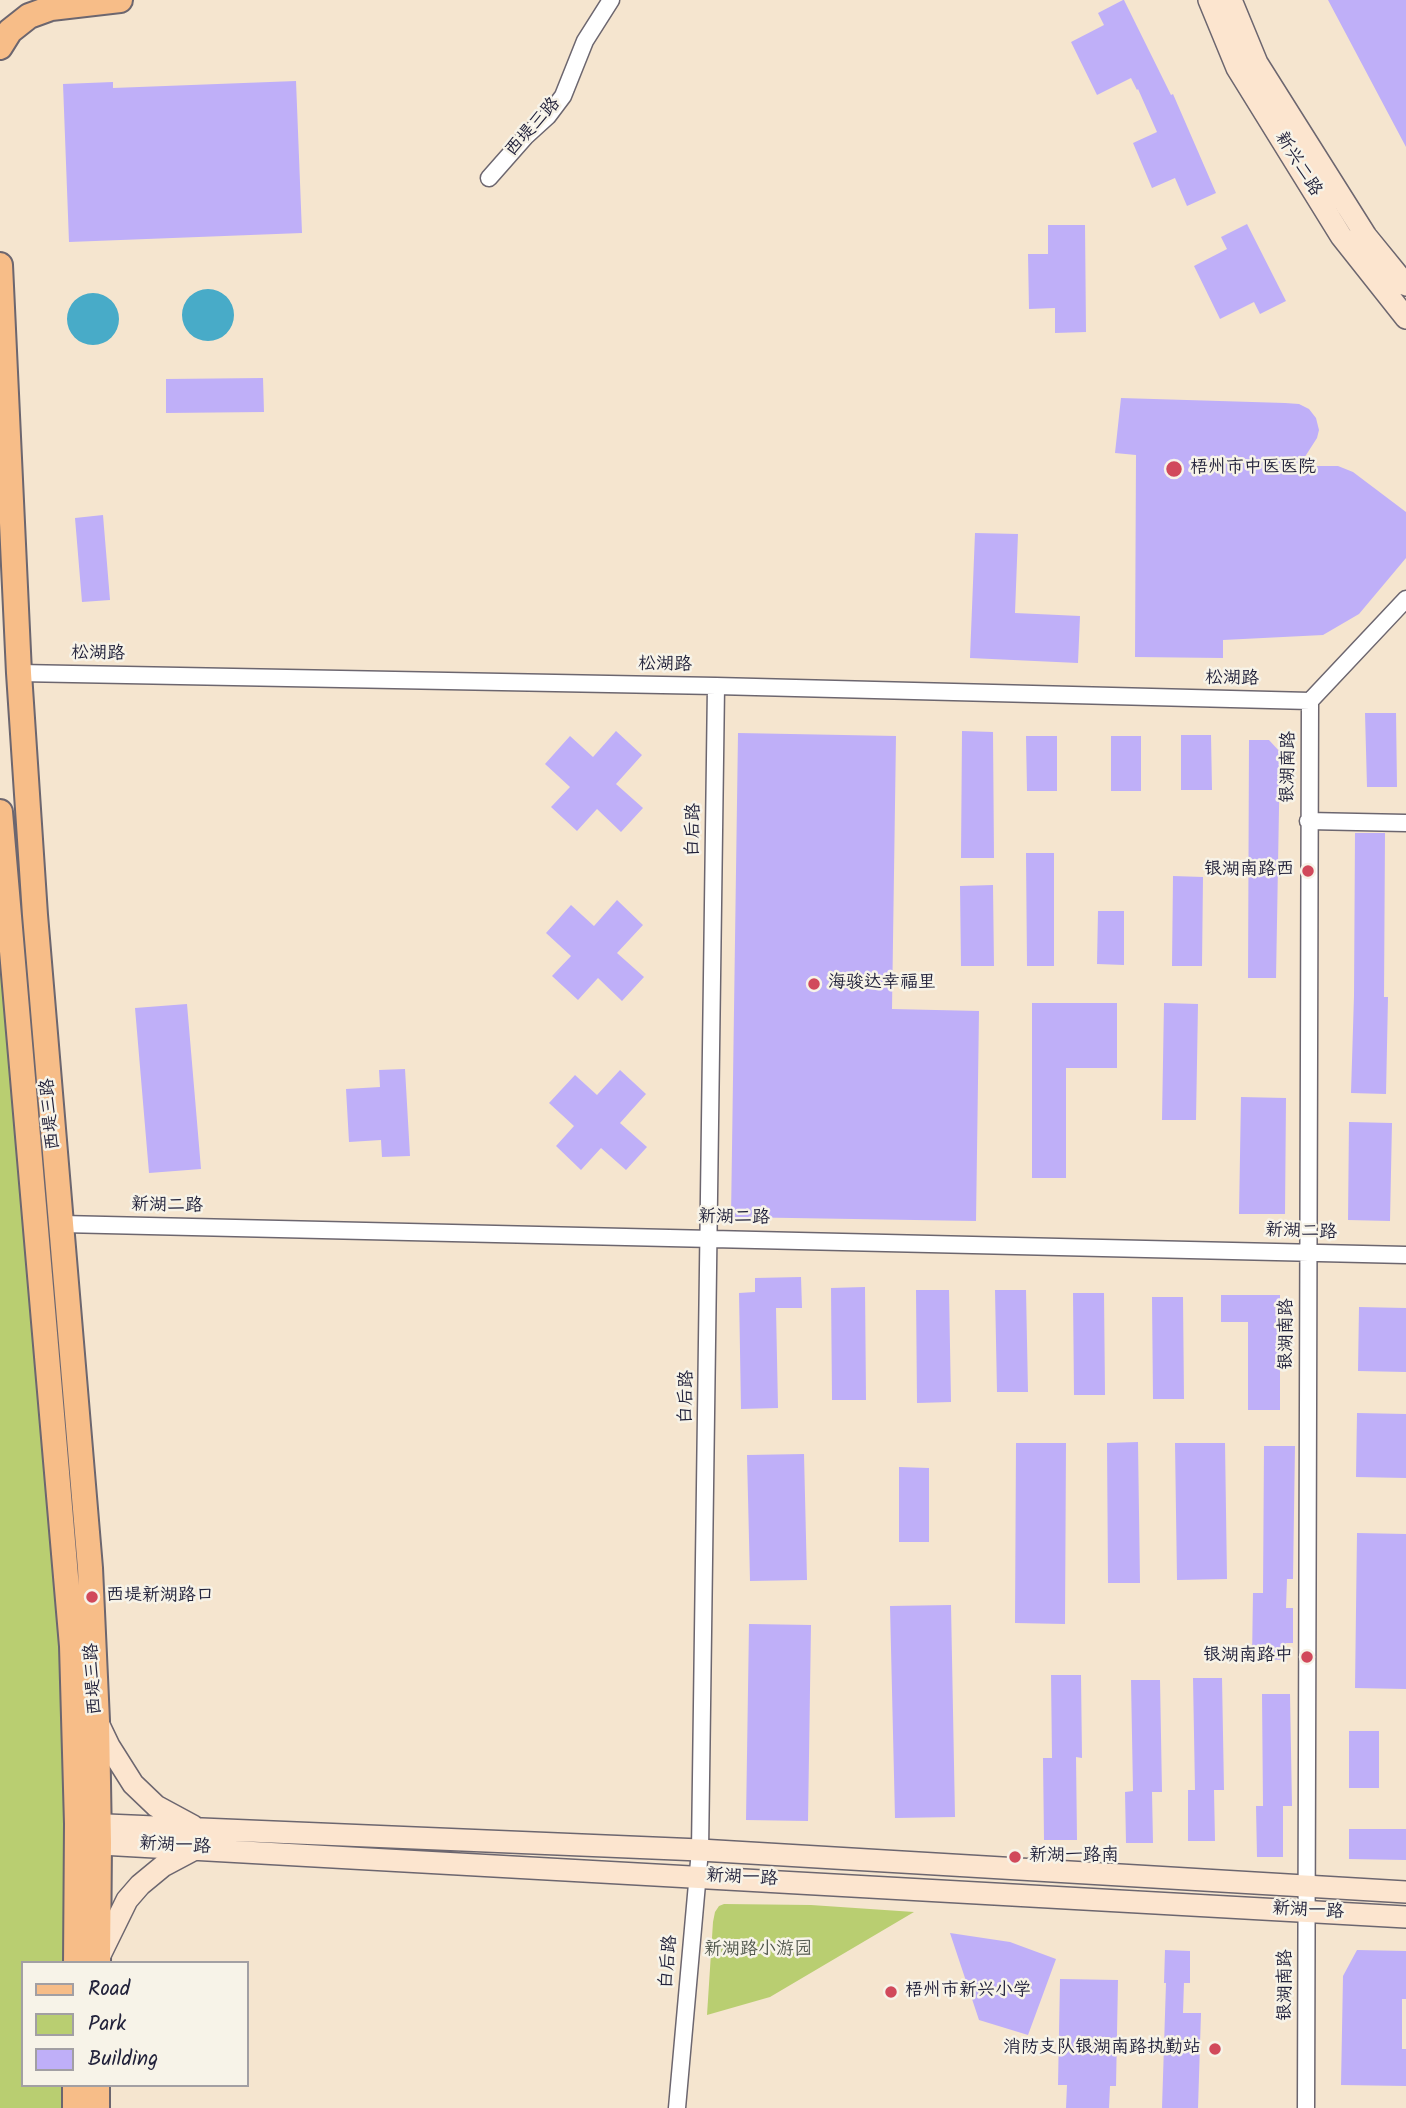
<!DOCTYPE html>
<html>
<head>
<meta charset="utf-8">
<style>
  body { margin:0 }
  #map { position:relative; width:1406px; height:2108px; overflow:hidden; background:#f5e5cf; font-family:Kalam,sans-serif }
  canvas { display:block }
  .legend { position:absolute; left:21px; top:1961px; width:228px; height:126px; box-sizing:border-box; background:#f7f3e8; border:2px solid #a29fa3; margin:0; padding:9px 12px; list-style:none; font-size:21px; color:#22223b }
  .legend li { display:flex; align-items:center; gap:14px; height:35px }
  .legend b { width:35px; border:2px solid #a29fa3 }
</style>
</head>
<body>
<div id="map">
<canvas width="1406" height="2108"></canvas>
<ul class="legend">
<li><b style="height:9px;background:#f7bd88"></b>Road</li>
<li><b style="height:19px;background:#b9ce71"></b>Park</li>
<li><b style="height:19px;background:#bfaff8"></b>Building</li>
</ul>
</div>
<script>
const g = document.querySelector('canvas').getContext('2d');
g.lineJoin = 'round';
function fill(path, color) {
  g.fillStyle = color;
  g.fill(path, 'evenodd');
}
function poly(rows) {
  const path = new Path2D();
  for (const r of rows) {
    if (r.length === 3) {
      path.moveTo(r[0] + r[2], r[1]);
      path.arc(r[0], r[1], r[2], 0, 2 * Math.PI);
      continue;
    }
    path.moveTo(r[0], r[1]);
    for (let i = 2; i < r.length; i += 2) path.lineTo(r[i], r[i + 1]);
  }
  return path;
}
function trace(path, color, width, dash) {
  g.strokeStyle = color;
  g.lineWidth = width;
  g.lineCap = dash ? 'butt' : 'round';
  g.setLineDash(dash || []);
  g.stroke(path);
}
function write(font, color, halo, rows, align = 'center') {
  g.font = font + ' Kalam,"LXGW WenKai TC",sans-serif';
  g.lineWidth = 5;
  g.setLineDash([]);
  g.textBaseline = 'middle';
  g.strokeStyle = halo;
  g.fillStyle = color;
  for (const [text, x, y, turn = 0] of rows) {
    g.save();
    g.translate(x, y);
    g.rotate((+turn || 0) * Math.PI / 180);
    g.textAlign = isNaN(turn) ? turn : align;
    if (halo) g.strokeText(text, 0, 0);
    g.fillText(text, 0, 0);
    g.restore();
  }
}
fill(poly([
  [0,812,62,1512,76,1963,23,1963,23,2085,75,2085,75,2108,0,2108],
  [724,1904,811,1905,914,1912,770,1997,707,2015,713,1922,715,1912,719,1906]
]), '#b9ce71');
fill(poly([
  [208,315,26],
  [93,319,26]
]), '#48abc8');
fill(poly([
  [1123,0,1124,0,1171,95,1173,94,1216,193,1187,206,1175,178,1152,188,1133,143,1157,132,1138,89,1137,90,1131,78,1097,95,1071,42,1104,25,1098,13],
  [1328,0,1406,0,1406,147],
  [296,81,302,233,69,242,63,84,113,82,113,88],
  [1247,224,1286,301,1260,314,1254,302,1220,319,1194,266,1227,249,1221,237],
  [1048,225,1085,225,1086,332,1055,333,1055,308,1029,309,1028,254,1048,254],
  [263,378,264,412,166,413,166,379],
  [1121,398,1285,403,1299,404,1309,409,1316,418,1319,430,1317,438,1299,466,1338,466,1353,472,1406,512,1406,558,1359,614,1323,635,1223,640,1223,658,1135,657,1136,455,1115,453],
  [103,515,110,600,82,602,75,518],
  [975,533,1018,534,1015,613,1080,616,1078,663,970,658],
  [1365,713,1396,713,1397,787,1367,787],
  [616,731,642,755,616,784,643,808,621,832,597,809,577,831,551,807,570,787,545,764,570,736,593,757],
  [962,731,993,732,994,858,961,858],
  [738,733,896,736,892,1009,979,1011,976,1221,731,1217],
  [1181,735,1211,735,1212,790,1181,790],
  [1026,736,1057,736,1057,791,1027,791],
  [1111,736,1141,736,1141,791,1111,791],
  [1249,740,1269,740,1280,752,1276,978,1248,978],
  [1355,833,1385,833,1384,997,1388,997,1386,1094,1351,1093,1354,996],
  [1026,853,1054,853,1054,966,1027,966],
  [1173,876,1203,877,1202,966,1172,966],
  [993,885,994,966,961,966,960,886],
  [617,900,643,925,617,953,644,977,622,1001,598,978,578,1000,552,976,571,956,546,933,571,905,594,926],
  [1098,911,1124,911,1124,965,1097,964],
  [1032,1003,1117,1003,1117,1068,1066,1068,1066,1178,1032,1178],
  [1164,1003,1198,1004,1196,1120,1162,1120],
  [187,1004,201,1169,149,1173,135,1008],
  [405,1069,410,1156,382,1157,381,1140,349,1142,346,1089,380,1087,379,1070],
  [620,1070,646,1094,620,1123,647,1147,626,1170,601,1148,581,1170,556,1146,574,1126,549,1103,575,1075,597,1095],
  [1241,1097,1286,1098,1285,1214,1239,1214],
  [1349,1122,1392,1123,1390,1221,1348,1220],
  [801,1277,802,1308,776,1308,778,1408,741,1409,739,1293,755,1292,755,1278],
  [865,1287,866,1400,832,1400,831,1288],
  [916,1290,949,1290,951,1402,917,1403],
  [995,1290,1026,1290,1028,1392,997,1392],
  [1073,1293,1104,1293,1105,1395,1074,1395],
  [1221,1295,1280,1295,1280,1410,1248,1410,1248,1322,1221,1322],
  [1152,1297,1183,1297,1184,1399,1153,1399],
  [1359,1307,1406,1308,1406,1372,1358,1371],
  [1357,1413,1406,1414,1406,1478,1356,1477],
  [1138,1442,1140,1583,1108,1583,1107,1443],
  [1016,1443,1066,1443,1065,1624,1015,1623],
  [1175,1443,1225,1443,1227,1579,1177,1580],
  [1264,1446,1295,1446,1293,1579,1287,1579,1286,1608,1293,1608,1293,1643,1286,1643,1286,1660,1252,1659,1253,1593,1263,1593],
  [804,1454,807,1580,750,1581,747,1455],
  [899,1467,929,1468,929,1542,899,1542],
  [1357,1533,1406,1534,1406,1689,1355,1688],
  [951,1605,955,1817,895,1818,890,1606],
  [749,1624,811,1625,808,1821,746,1820],
  [1051,1675,1081,1675,1082,1758,1076,1757,1077,1840,1044,1840,1043,1758,1052,1758],
  [1193,1678,1222,1678,1224,1790,1214,1790,1215,1841,1188,1841,1188,1790,1195,1790],
  [1131,1680,1160,1680,1162,1792,1152,1792,1153,1843,1126,1843,1125,1792,1133,1791],
  [1262,1694,1290,1694,1292,1806,1283,1806,1283,1857,1257,1857,1256,1806,1263,1806],
  [1349,1731,1379,1731,1379,1788,1349,1788],
  [1349,1829,1406,1829,1406,1860,1349,1859],
  [950,1933,1010,1942,1056,1959,1028,2035,979,2020],
  [1165,1950,1190,1951,1190,1983,1184,1983,1183,2013,1201,2013,1198,2108,1162,2108,1166,1983,1164,1983],
  [1357,1950,1406,1951,1406,1999,1402,1999,1402,2049,1406,2049,1406,2086,1341,2085,1343,1976],
  [1060,1979,1118,1980,1116,2086,1110,2086,1109,2108,1066,2108,1067,2085,1058,2085]
]), '#bfaff8');
const street = poly([
  [489,178,526,136,548,116,563,96,585,41,611,0],
  [19,673,716,686,1310,701],
  [1308,821,1406,823],
  [62,1224,1406,1255],
  [677,2108,700,1850,716,686],
  [1306,2108,1310,701,1406,599]
]);
const secondary = poly([
  [1209,0,1237,68,1341,236,1406,318],
  [1231,0,1257,63,1366,236,1406,285],
  [97,1721,109,1746,133,1784,156,1806,193,1826],
  [83,1824,700,1850,1406,1892],
  [83,1843,1406,1917],
  [99,1957,127,1900,140,1885,163,1866,195,1849]
]);
const primary = poly([
  [0,47,10,31,29,16,51,8,120,0],
  [0,265,19,673,35,915,90,1568,97,1721,99,1843,98,1963],
  [0,812,72,1646,77,1824,76,1963],
  [75,2108,75,2085],
  [97,2108,97,2085]
]);
trace(street, '#6c666f', 19);
trace(secondary, '#6c666f', 24);
trace(primary, '#6c666f', 28);
trace(street, '#fff', 16);
trace(secondary, '#fce5cf', 21);
trace(primary, '#f7bd88', 24);
for (const [x, y, r, color] of [
  [1174,469,9,"#d1495b"],
  [1308,871,7,"#d1495b"],
  [814,984,7,"#d1495b"],
  [92,1597,7,"#d1495b"],
  [1307,1657,7,"#d1495b"],
  [1015,1857,7,"#d1495b"],
  [891,1992,7,"#d1495b"],
  [1215,2049,7,"#d1495b"]
]) {
  const dot = new Path2D();
  dot.arc(x, y, r, 0, 2 * Math.PI);
  g.fillStyle = color;
  g.fill(dot);
  trace(dot, '#f7f3e8', 2.5);
}
write('18px', '#22223b', '#f7f3e8', [
  ["西堤三路",534,128,-48],
  ["新兴二路",1297,165,58],
  ["松湖路",98,655,1],
  ["松湖路",665,666,1],
  ["松湖路",1232,680,1],
  ["银湖南路",1290,767,-89],
  ["白后路",695,830,-89],
  ["西堤三路",52,1114,-95],
  ["新湖二路",167,1207,1],
  ["新湖二路",734,1219,1],
  ["新湖二路",1301,1233,2],
  ["银湖南路",1288,1334,-90],
  ["白后路",688,1397,-89],
  ["西堤三路",95,1679,-93],
  ["新湖一路",175,1847,3],
  ["新湖一路",742,1879,3],
  ["新湖一路",1308,1912,3],
  ["白后路",670,1962,-85],
  ["银湖南路",1287,1985,-90]
]);
write('18px', '#22223b', '#f7f3e8', [
  ["梧州市中医医院",1190,469],
  ["银湖南路西",1294,871,"right"],
  ["海骏达幸福里",828,984],
  ["西堤新湖路口",106,1597],
  ["银湖南路中",1293,1657,"right"],
  ["新湖一路南",1029,1857],
  ["梧州市新兴小学",905,1992],
  ["消防支队银湖南路执勤站",1201,2049,"right"]
], 'left');
write('18px', '#4f564b', '#f7f3e8', [
  ["新湖路小游园",758,1951]
]);
</script>
</body>
</html>
